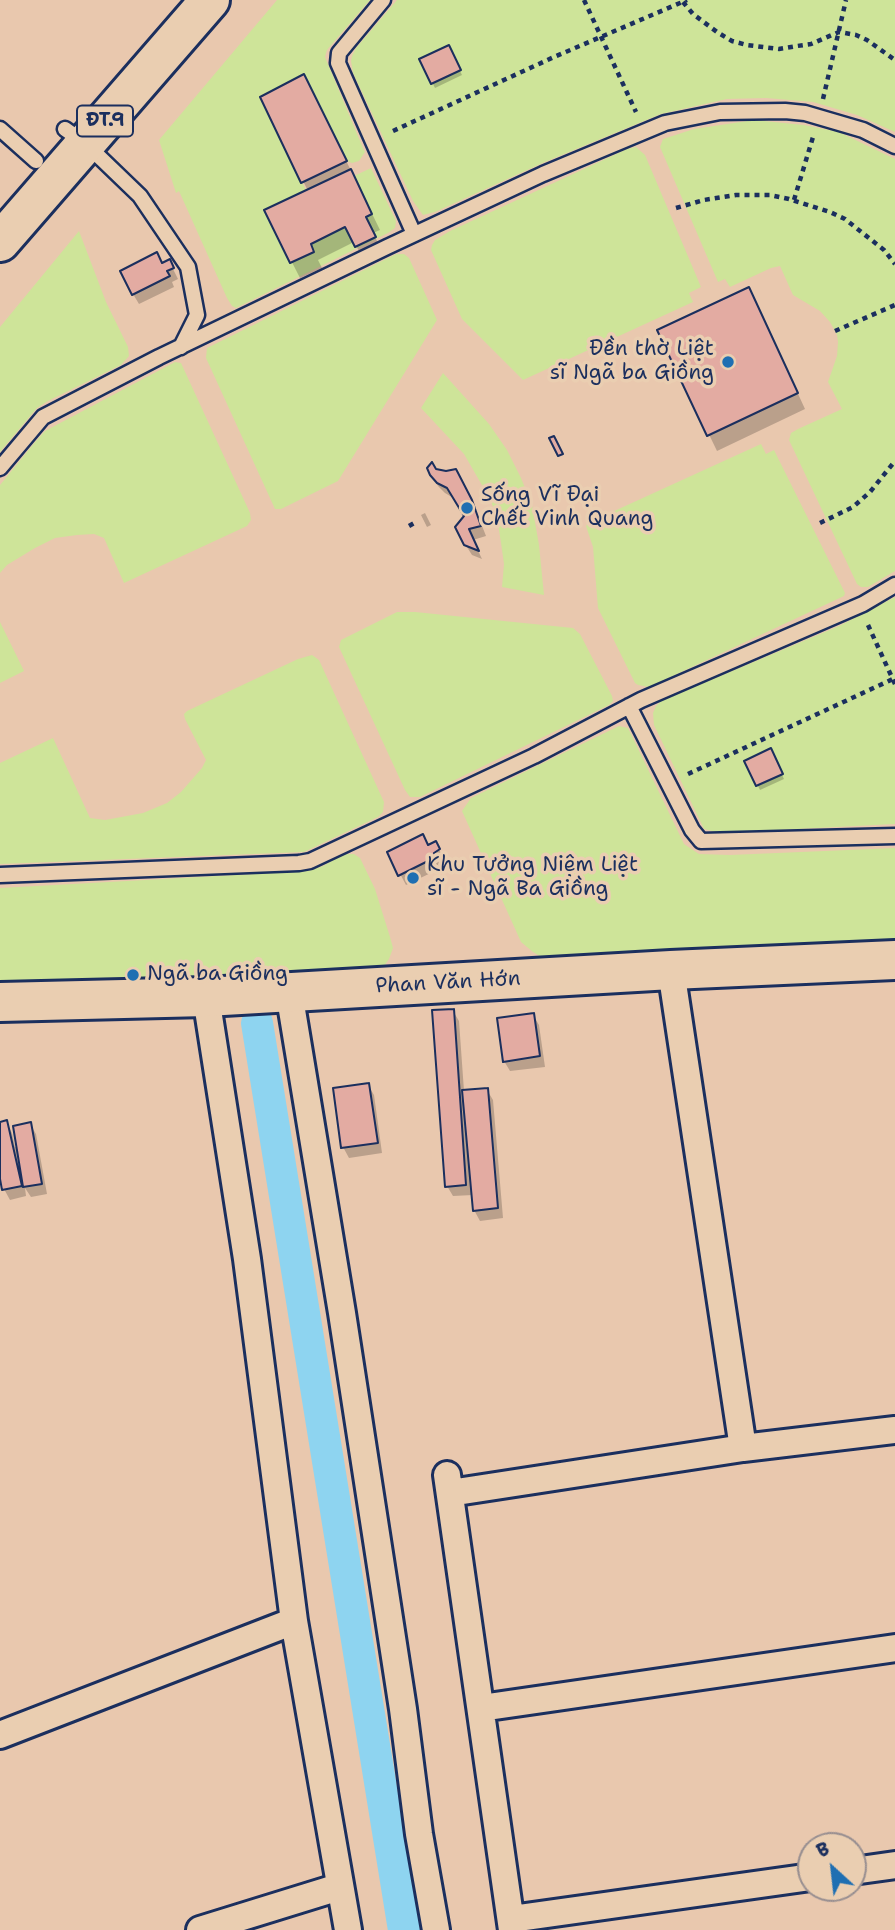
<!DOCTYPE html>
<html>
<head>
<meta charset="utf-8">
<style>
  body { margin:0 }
  #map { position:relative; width:895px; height:1930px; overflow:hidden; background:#e9c8ae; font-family:"Shantell Sans",sans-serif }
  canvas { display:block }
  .north { position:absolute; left:797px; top:1832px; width:70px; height:70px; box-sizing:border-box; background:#eaceb1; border:2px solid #978e90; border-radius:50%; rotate:333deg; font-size:19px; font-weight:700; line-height:28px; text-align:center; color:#1b2f5e }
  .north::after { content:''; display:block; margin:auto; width:24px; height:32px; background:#1f6fb2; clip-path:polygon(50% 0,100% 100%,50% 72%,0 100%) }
</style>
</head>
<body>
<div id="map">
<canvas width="895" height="1930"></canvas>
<div class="north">B</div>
</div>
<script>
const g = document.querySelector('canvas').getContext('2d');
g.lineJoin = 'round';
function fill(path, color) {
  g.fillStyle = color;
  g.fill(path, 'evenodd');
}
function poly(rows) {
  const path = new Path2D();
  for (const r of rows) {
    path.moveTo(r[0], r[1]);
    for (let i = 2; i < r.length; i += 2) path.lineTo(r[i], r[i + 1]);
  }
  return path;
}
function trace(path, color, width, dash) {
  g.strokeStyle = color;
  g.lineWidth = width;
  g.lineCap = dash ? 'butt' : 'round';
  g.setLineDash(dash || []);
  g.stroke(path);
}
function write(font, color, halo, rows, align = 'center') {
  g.font = font + ' "Shantell Sans",sans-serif';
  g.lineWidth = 7;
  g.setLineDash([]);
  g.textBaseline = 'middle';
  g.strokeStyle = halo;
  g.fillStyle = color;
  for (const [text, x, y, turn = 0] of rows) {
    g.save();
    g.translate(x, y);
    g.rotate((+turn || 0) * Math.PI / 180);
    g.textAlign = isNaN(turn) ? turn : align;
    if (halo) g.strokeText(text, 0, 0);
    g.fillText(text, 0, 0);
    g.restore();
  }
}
fill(poly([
  [277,0,370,0,327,50,325,57,363,148,365,152,359,161,352,163,347,161,304,74,260,98,306,190,264,211,290,263,314,252,311,244,345,227,355,247,366,217,372,214,354,176,371,168,396,221,395,228,388,233,236,308,232,306,227,298,179,191,176,193,159,140],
  [397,0,895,0,895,132,857,115,813,102,766,98,727,99,661,114,545,162,435,212,423,215,413,201,353,73,351,61,352,56,356,48],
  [754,120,804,125,839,132,895,159,895,571,868,587,861,587,857,584,789,440,791,433,798,429,842,409,828,382,837,356,838,342,837,335,830,322,820,311,793,295,780,266,771,268,730,287,725,279,718,282,660,147,663,139,694,129],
  [636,147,645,155,701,287,689,293,693,302,523,380,462,319,431,250,432,245,435,240,450,231,627,149],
  [79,231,106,302,128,347,129,356,121,365,48,401,37,408,0,452,0,327],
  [396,254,404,254,409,258,437,320,338,481,281,509,275,509,206,358,207,348],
  [175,362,181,363,250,513,251,520,247,526,124,583,104,538,94,534,77,535,55,538,35,548,7,565,0,573,0,485,35,442,45,431],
  [443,373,489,424,507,450,521,478,532,505,539,545,544,595,502,587,504,564,501,543,497,517,490,499,464,454,421,408],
  [761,444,766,454,774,450,845,593,844,596,649,687,638,685,635,683,598,608,593,547,586,526,588,523],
  [895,597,895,824,720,833,704,829,654,725,653,713,656,706,661,701,839,626],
  [397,612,415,612,573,628,580,634,612,696,613,701,609,705,420,797,410,797,405,790,339,647,341,640],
  [0,622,24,671,0,683],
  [312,655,319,660,384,802,383,812,378,817,304,852,0,864,0,763,53,738,90,818,105,820,143,813,167,803,181,792,202,768,206,760,185,719,184,714,187,711,298,659],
  [619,726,628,728,631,734,684,844,699,854,730,855,895,848,895,944,543,958,533,952,521,942,462,811,471,798],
  [344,854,354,854,360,858,375,889,390,937,393,948,389,959,384,966,374,969,0,984,0,888,308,871,323,866]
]), '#cee499');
fill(poly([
  [448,47,462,75,435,88,421,60],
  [312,91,380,230,373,233,383,253,365,262,354,242,318,260,322,268,300,278,266,211,308,191,262,98],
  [169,261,178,279,172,282,174,287,139,304,133,294,162,265],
  [757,305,805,409,717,451,659,331],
  [434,469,446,473,455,471,477,513,486,536,473,540,482,559,472,555,465,544,466,516,455,499,445,493,438,486,432,474],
  [425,513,431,525,427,527,421,515],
  [770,751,784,779,760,790,746,762],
  [435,843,445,860,438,864,441,868,406,885,389,853,428,846],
  [453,1011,459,1021,464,1091,487,1090,493,1100,503,1218,480,1221,474,1210,473,1195,453,1196,447,1186],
  [533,1015,539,1025,545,1067,510,1071,504,1061],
  [368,1085,374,1095,382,1153,349,1158,343,1147],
  [6,1122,12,1133,15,1147,18,1147,30,1124,36,1134,47,1194,31,1197,25,1188,26,1196,10,1200,4,1189,0,1172,0,1124]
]), '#0003');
trace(poly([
  [257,1023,404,1930]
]), '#8ed4f0', 32);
const building = poly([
  [449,45,461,70,431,84,419,59,449,45],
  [304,74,347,161,301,183,260,97,304,74],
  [351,169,372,214,366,217,376,237,355,247,345,227,311,244,314,252,290,263,264,210,351,169],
  [157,252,162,263,170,259,174,268,167,271,170,276,132,295,120,271,157,252],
  [749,287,798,393,707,436,657,330,749,287],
  [554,436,563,454,558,456,549,438,554,436],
  [432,462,436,469,446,471,456,469,472,500,481,526,469,529,479,551,464,545,455,527,464,516,447,488,437,483,430,475,427,468,432,462],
  [771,748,783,774,756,786,744,761,771,748],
  [423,834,428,845,436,841,440,849,434,853,436,857,398,876,387,852,423,834],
  [454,1009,466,1185,445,1187,432,1010,454,1009],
  [534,1013,540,1056,503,1062,497,1018,534,1013],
  [369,1083,378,1143,341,1148,333,1088,369,1083],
  [488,1088,498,1208,473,1211,462,1090,488,1088],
  [7,1120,22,1186,2,1190,0,1179,0,1122,7,1120],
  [31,1122,42,1184,23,1187,13,1126,31,1122]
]);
fill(building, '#e3aba2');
trace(building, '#1b2f5e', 2);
const lane = poly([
  [383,0,339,53,338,63,414,234],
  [0,129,36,161],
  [65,129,86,144,140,196,188,267,197,315,181,347],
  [0,468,43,417,159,357,387,247,543,174,665,123,720,112,785,111,805,113,863,130,895,146],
  [629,706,692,830,701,841,895,836],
  [0,875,299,863,310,861,534,756,641,700,863,604,895,585]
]);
const street = poly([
  [671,970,743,1448],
  [289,992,342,1313,403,1709,419,1834,436,1930],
  [206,997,247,1259,294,1621,348,1930],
  [447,1475,512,1930],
  [450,1493,743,1448,895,1430],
  [481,1708,895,1648],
  [0,1735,294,1621],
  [853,1871,895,1865],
  [511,1919,811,1877],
  [200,1930,339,1887]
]);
const secondary = poly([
  [0,1002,206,997,671,970,895,960]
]);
const primary = poly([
  [0,242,210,0]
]);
trace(lane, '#1b2f5e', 19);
trace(street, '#1b2f5e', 32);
trace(secondary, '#1b2f5e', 44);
trace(primary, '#1b2f5e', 44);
trace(poly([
  [584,0,636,112],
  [683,2,693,14,717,32,732,41,747,45,779,49,797,46,811,44,839,32,856,35,867,40,895,60],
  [823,99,846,0],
  [393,131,554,57,687,0],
  [794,200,813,137],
  [676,208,704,200,736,195,770,195,789,199,830,212,845,219,884,250,895,264],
  [835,331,895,305],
  [820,523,853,507,870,492,895,461],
  [409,526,416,522],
  [868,625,895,684],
  [688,774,893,679]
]), '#1b2f5e', 4.5, [5, 5]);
trace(lane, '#eaceb1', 14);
trace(street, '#eaceb1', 26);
trace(secondary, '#eaceb1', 38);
trace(primary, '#eaceb1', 38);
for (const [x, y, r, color] of [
  [728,362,7,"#1f6fb2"],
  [467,508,7,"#1f6fb2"],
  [413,878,7,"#1f6fb2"],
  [133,975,7,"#1f6fb2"]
]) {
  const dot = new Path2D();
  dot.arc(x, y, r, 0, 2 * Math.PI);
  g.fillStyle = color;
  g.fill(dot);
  trace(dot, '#eaceb1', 2.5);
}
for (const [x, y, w] of [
  [105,121,56]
]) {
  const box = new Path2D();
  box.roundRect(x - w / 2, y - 15.5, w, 31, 5);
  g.fillStyle = '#eaceb1';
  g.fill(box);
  trace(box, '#1b2f5e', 2);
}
write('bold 19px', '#1b2f5e', null, [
  ["ĐT.9",105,121]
]);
write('21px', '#1b2f5e', '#eaceb1', [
  ["Đền thờ Liệt",714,350,"right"],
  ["sĩ Ngã ba Giồng",714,374,"right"],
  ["Sống Vĩ Đại",481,496],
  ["Chết Vinh Quang",481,520],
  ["Khu Tưởng Niệm Liệt",427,866],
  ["sĩ - Ngã Ba Giồng",427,890],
  ["Ngã ba Giồng",147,975]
], 'left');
write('21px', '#1b2f5e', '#eaceb1', [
  ["Phan Văn Hớn",448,983,-3]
]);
</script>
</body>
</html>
